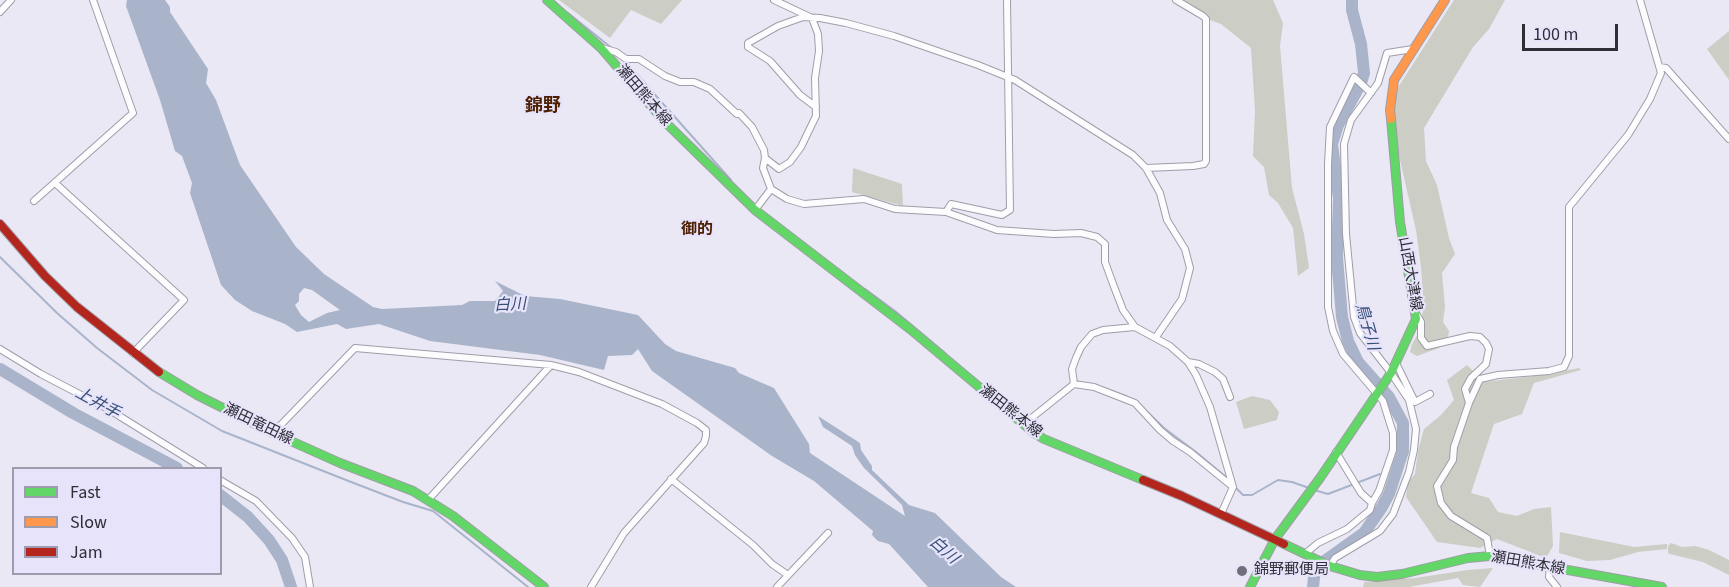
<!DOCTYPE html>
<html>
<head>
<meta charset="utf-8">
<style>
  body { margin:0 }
  #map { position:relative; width:1729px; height:587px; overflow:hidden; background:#eae8f5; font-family:"Source Sans 3",sans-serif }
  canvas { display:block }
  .legend { position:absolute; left:12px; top:467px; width:210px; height:108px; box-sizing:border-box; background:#e6e3fa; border:2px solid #9d9bac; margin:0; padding:8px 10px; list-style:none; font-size:18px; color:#2f2e36 }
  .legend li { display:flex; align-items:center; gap:12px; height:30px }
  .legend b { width:30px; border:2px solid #9d9bac }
  .scale { position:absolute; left:1522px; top:24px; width:96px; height:27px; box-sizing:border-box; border:3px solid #2f2e36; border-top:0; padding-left:8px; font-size:18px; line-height:21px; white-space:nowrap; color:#2f2e36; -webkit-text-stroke:4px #e6e3fa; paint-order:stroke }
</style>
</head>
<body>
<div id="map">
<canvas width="1729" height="587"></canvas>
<ul class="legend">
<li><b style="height:8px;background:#63d668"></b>Fast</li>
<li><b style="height:8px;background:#ff974d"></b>Slow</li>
<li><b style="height:8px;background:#b3261e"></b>Jam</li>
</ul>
<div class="scale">100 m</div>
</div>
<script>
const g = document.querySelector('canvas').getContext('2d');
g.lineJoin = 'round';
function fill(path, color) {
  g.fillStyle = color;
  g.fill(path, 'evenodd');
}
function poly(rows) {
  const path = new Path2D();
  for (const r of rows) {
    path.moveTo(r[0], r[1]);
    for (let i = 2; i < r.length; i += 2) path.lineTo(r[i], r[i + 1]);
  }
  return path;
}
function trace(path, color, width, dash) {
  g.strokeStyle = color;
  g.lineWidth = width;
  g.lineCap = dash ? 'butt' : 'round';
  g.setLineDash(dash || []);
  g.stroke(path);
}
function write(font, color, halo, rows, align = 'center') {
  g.font = font + ' "Source Sans 3","Noto Sans JP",sans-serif';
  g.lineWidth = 4.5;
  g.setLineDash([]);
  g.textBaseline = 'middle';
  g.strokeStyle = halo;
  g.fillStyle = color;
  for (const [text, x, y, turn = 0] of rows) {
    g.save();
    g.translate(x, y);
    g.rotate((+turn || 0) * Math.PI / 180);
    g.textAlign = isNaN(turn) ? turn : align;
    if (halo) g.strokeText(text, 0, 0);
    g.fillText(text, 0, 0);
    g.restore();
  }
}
fill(poly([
  [559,0,682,0,661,24,631,10,610,38],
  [1183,0,1273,0,1283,23,1280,46,1292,188,1304,234,1309,268,1298,276,1293,228,1278,203,1269,195,1264,167,1253,156,1255,111,1251,48,1221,24,1193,14],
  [1454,0,1505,0,1489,29,1473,47,1424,128,1426,161,1437,185,1449,238,1455,254,1442,273,1445,307,1443,322,1449,331,1448,337,1439,348,1417,356,1410,352,1412,344,1418,334,1424,307,1421,267,1416,230,1395,138,1393,107,1397,89],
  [1729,31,1729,80,1707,49],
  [853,168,902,184,903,206,852,192],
  [1467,365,1484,382,1542,375,1579,368,1581,370,1534,383,1522,414,1494,424,1471,493,1489,498,1498,512,1517,516,1534,509,1551,507,1553,546,1546,558,1497,539,1480,548,1437,542,1406,497,1408,482,1415,474,1418,451,1424,429,1441,415,1454,400,1447,380],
  [1252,396,1270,400,1279,412,1277,420,1244,429,1236,402],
  [1560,532,1634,547,1667,544,1667,549,1638,552,1610,560,1587,561,1559,553],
  [1671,543,1682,547,1695,546,1709,550,1729,560,1729,575,1703,562,1670,554,1668,553,1668,546],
  [1493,568,1480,587,1463,585,1458,578,1409,587,1363,587,1364,582,1415,578,1468,570]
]), '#cccdc4');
fill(poly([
  [127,0,165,0,170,7,170,12,208,69,206,83,216,100,240,165,296,247,324,274,373,307,382,309,462,305,470,301,495,301,503,291,495,281,525,296,560,299,638,315,665,344,676,351,735,368,739,373,774,388,809,444,810,453,905,516,902,505,864,468,855,455,852,446,823,427,818,416,860,443,861,450,872,466,872,470,892,489,909,505,935,513,1001,577,1016,587,928,587,889,544,878,541,872,535,873,531,814,481,772,456,652,371,638,349,632,355,608,356,604,370,540,355,430,341,379,324,346,329,337,324,297,332,285,324,252,311,235,300,221,285,190,193,192,183,182,156,175,151,160,100,126,6],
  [304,288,312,290,340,310,327,313,309,322,301,315,295,305,299,301,299,294]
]), '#a9b4ca');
trace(poly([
  [568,13,613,49],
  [625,61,731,180],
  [0,257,57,313,97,348,152,390,222,431,346,480,403,502,433,511,528,587],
  [865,289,895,311,945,353],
  [1101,387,1126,396],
  [991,392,1003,398,1025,420],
  [1058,393,1072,382],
  [1137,402,1164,428,1196,452,1226,477],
  [1030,416,1049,401],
  [1392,471,1397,470],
  [1236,488,1243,495,1252,495,1278,480,1292,482,1309,488],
  [1314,490,1328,494,1380,474]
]), '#a9b4ca', 2);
trace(poly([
  [0,369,73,413,177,468],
  [220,495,248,517,269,540,282,560,291,587],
  [1313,587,1315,568,1364,533,1382,507,1389,494,1403,451,1403,423,1389,397,1358,362,1348,341,1342,317,1337,258,1339,199,1332,144,1338,125,1361,83,1364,73,1361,44,1352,10,1352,0]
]), '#a9b4ca', 12);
const street = poly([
  [0,12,11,0],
  [602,48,616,52,626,59,639,59,665,76,680,82,694,82,710,89,737,114,739,113,752,127,764,150,765,158,763,168,771,189,755,210],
  [1660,67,1666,68,1729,139],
  [1371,93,1354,77,1330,127,1328,164,1328,307,1333,331,1343,354,1383,401,1393,433,1393,450,1379,491,1372,503],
  [816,107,800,95,770,61,748,47,748,43,778,26,803,17,820,18,846,23,894,36,978,65,1015,80,1133,155,1146,168,1160,193,1167,220,1185,249,1190,268,1182,299,1156,337],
  [765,158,779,169,790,162,801,147,816,116,815,78,819,51,818,34,812,18,774,0],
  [1146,168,1193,166,1204,164,1206,161,1206,19,1203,16,1176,0],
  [55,183,184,300,133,353],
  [771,189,787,199,804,204,864,199,895,209,946,212,951,204,1002,215,1010,210,1007,0],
  [34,201,133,113,93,0],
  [946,212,997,230,1054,234,1081,233,1097,237,1105,244,1105,262,1113,284,1123,310,1135,327],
  [1417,315,1421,322,1421,338,1427,346,1470,336,1480,337,1486,343,1489,349,1486,364,1471,378,1465,389,1469,403],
  [0,349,41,374,108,409,203,468],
  [1188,362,1199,364,1215,372,1223,379,1230,397],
  [1396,363,1415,402,1430,394],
  [1074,384,1094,387,1135,403,1160,430,1173,441,1190,452,1233,487],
  [1024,424,1074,384,1072,369,1076,358,1081,347,1092,334,1103,330,1135,327,1170,346,1188,362,1196,375,1210,407,1233,487,1221,514],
  [273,433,355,348,551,365,579,372,662,404,697,423,706,430,706,436,704,443,624,533,591,587],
  [671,479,753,545,772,564,788,575],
  [220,480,256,501,292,538,305,557,310,587],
  [428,500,551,365],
  [1306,553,1318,543,1347,529,1370,510,1372,503,1361,493,1336,452],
  [1490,556,1487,538,1451,516,1441,503,1437,486,1453,460,1454,447,1469,403,1480,379,1498,375,1549,371,1564,367,1569,356,1569,207,1628,135,1650,99,1661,73,1640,0],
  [1330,566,1335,558,1380,531,1393,514,1409,472,1414,450,1416,429,1409,400,1391,373,1360,333,1354,317,1346,234,1344,144,1351,120,1378,83,1387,53,1413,49],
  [1550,567,1549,577,1557,587],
  [777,587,828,533]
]);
const fast = poly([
  [547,0,601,48,665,122,755,210,910,329,1034,433,1044,439,1143,480],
  [159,372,197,395,273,433,340,463,413,491,453,516,544,587],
  [1284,544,1330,566,1360,575,1377,577,1402,574,1468,558,1490,556,1662,587],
  [1250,587,1275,539,1320,478,1391,373,1416,319,1400,222,1391,119]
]);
const slow = poly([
  [1391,119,1390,110,1394,80,1445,0]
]);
const jam = poly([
  [0,224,45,276,77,307,159,372],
  [1143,480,1182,496,1284,544]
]);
trace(street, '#9f9ea7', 8);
trace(fast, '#9f9ea7', 10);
trace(slow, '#9f9ea7', 10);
trace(jam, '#9f9ea7', 10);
trace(street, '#fcfcfe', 6);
trace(fast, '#63d668', 8);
trace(slow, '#ff974d', 8);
trace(jam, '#b3261e', 8);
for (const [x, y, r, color] of [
  [1242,571,6,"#706f79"]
]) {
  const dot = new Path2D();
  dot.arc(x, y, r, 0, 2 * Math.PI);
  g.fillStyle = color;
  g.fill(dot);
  trace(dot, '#e6e3fa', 2);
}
write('15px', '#2f2e36', '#e6e3fa', [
  ["瀬田熊本線",643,96,49],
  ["山西大津線",1409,274,80],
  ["瀬田熊本線",1010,412,38],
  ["瀬田竜田線",258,425,26],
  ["瀬田熊本線",1528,564,10]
]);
write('15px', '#2f2e36', '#e6e3fa', [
  ["錦野郵便局",1254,571]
], 'left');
write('bold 16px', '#4e2002', '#e6e3fa', [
  ["御的",697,230]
]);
write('italic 16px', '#365077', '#e6e3fa', [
  ["白川",510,306,-3],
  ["鳥子川",1366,327,74],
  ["上井手",97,404,29],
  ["白川",943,551,41]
]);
write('bold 18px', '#4e2002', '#e6e3fa', [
  ["錦野",543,107]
]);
</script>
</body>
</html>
